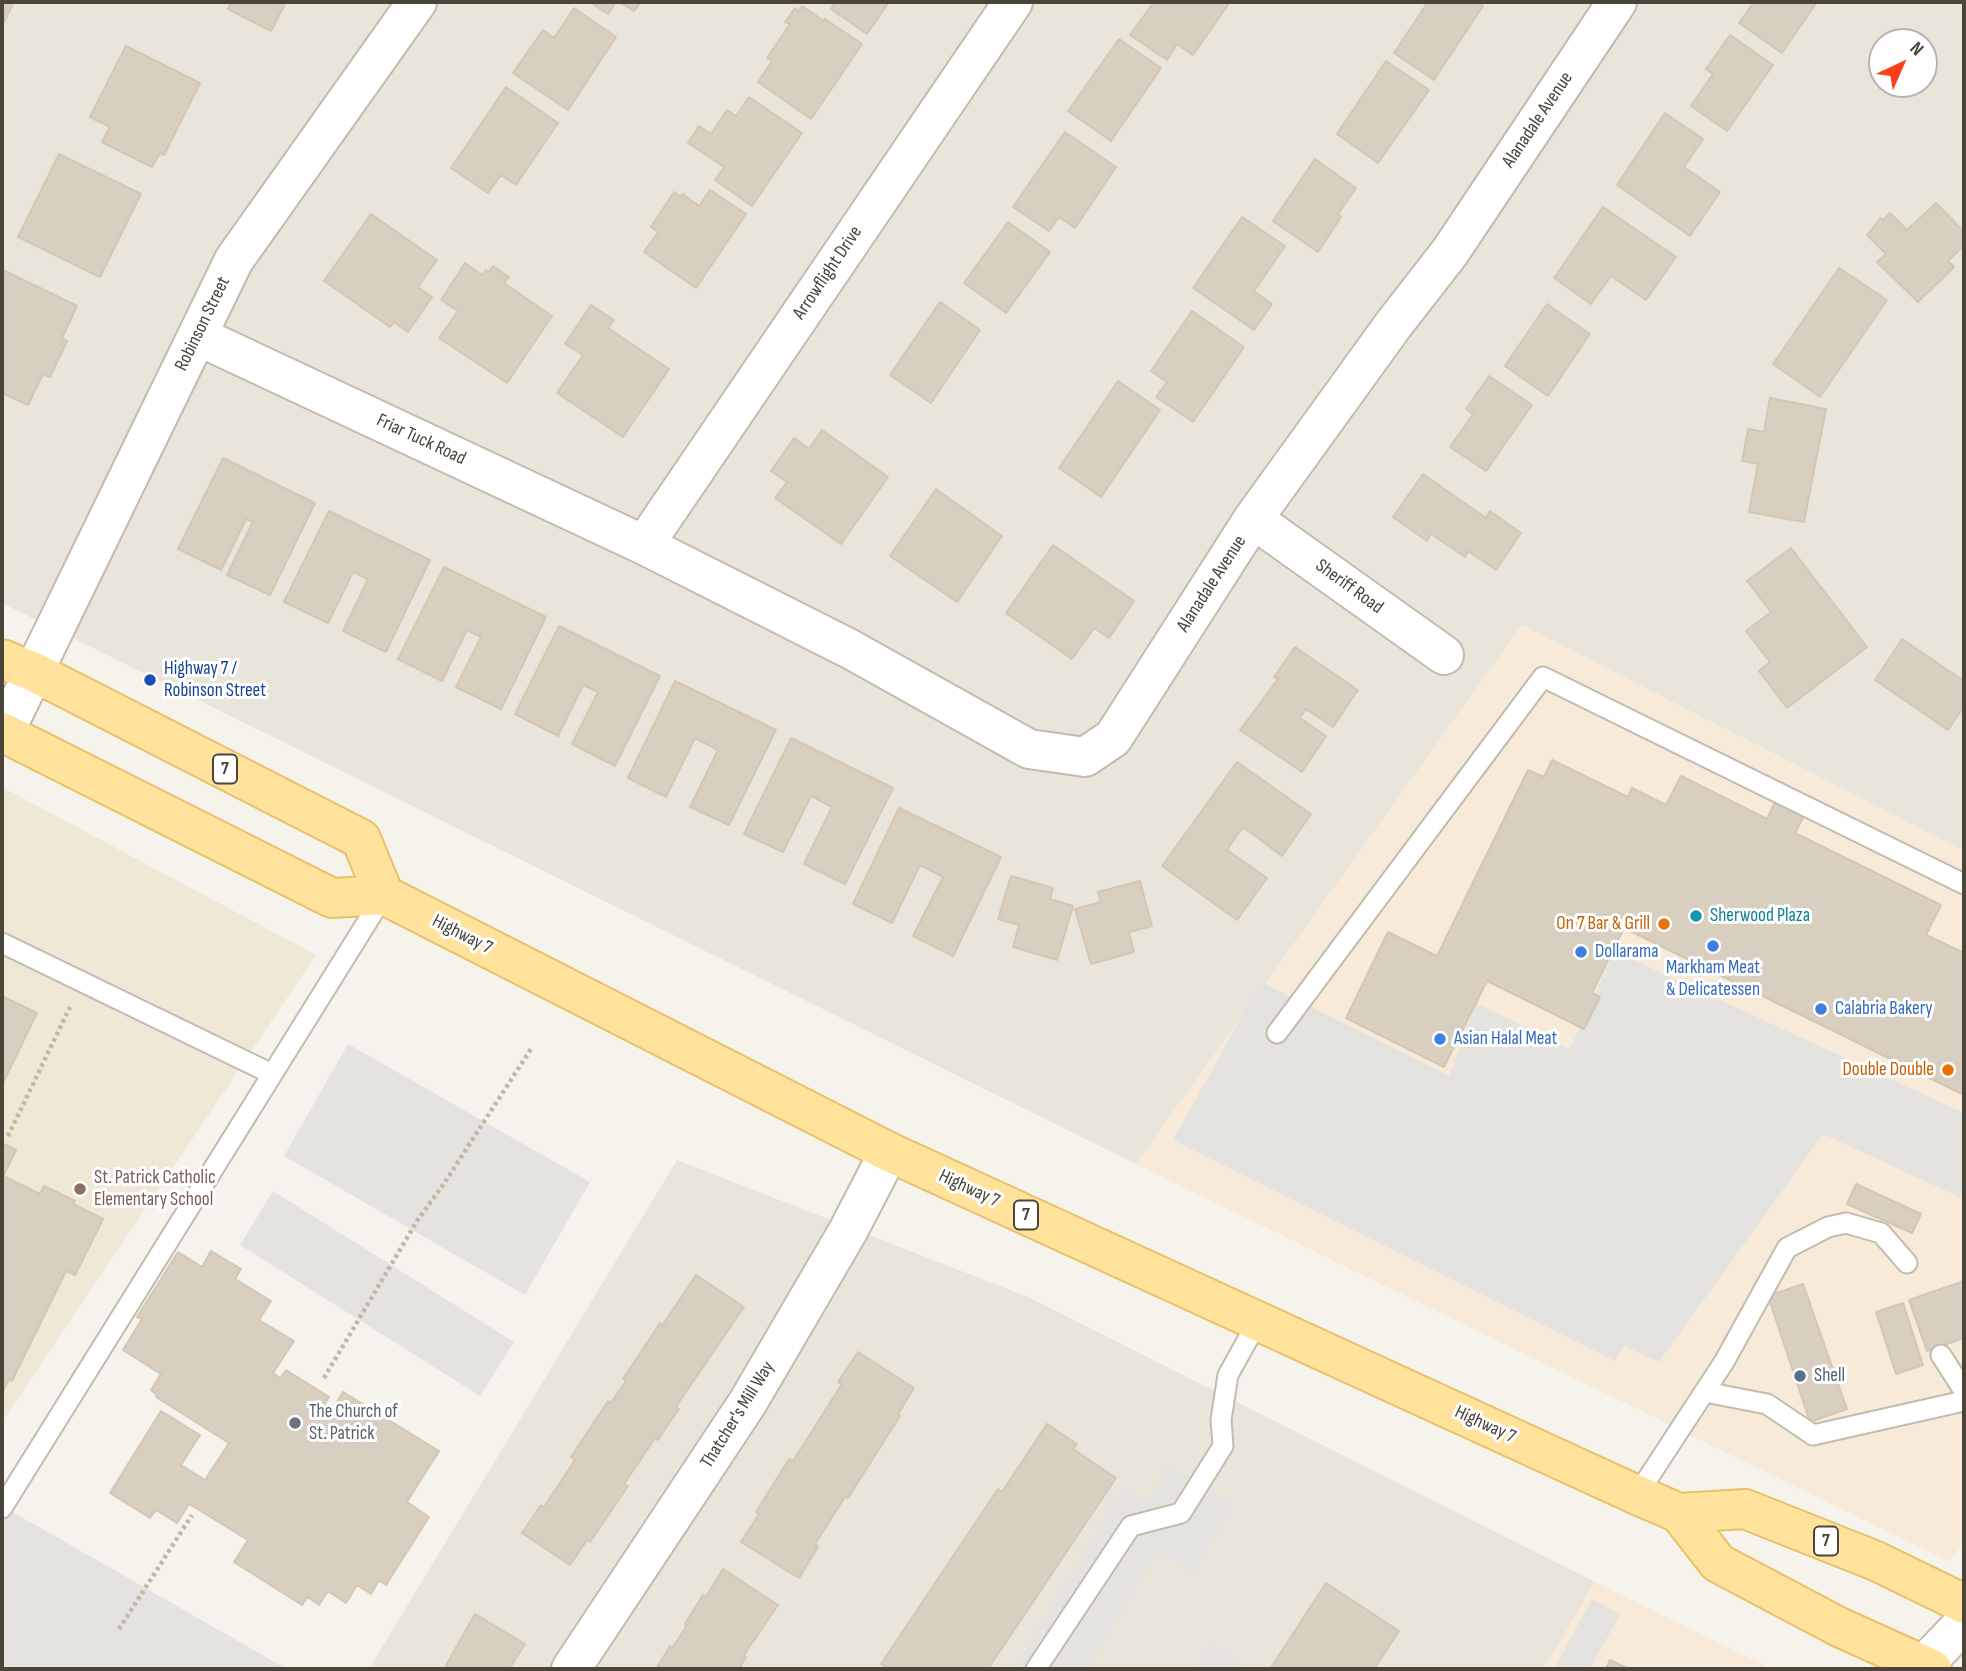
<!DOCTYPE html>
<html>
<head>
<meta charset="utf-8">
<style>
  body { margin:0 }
  #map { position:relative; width:1966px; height:1671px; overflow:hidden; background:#f6f3ec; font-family:"Sofia Sans Condensed",sans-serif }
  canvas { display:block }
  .frame { position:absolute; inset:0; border:4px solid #4b4439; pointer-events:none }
  .north { position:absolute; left:1868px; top:28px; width:70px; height:70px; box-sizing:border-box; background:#fff; border:2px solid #b7b4b0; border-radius:50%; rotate:44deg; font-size:19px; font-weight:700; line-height:28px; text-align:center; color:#4b4439 }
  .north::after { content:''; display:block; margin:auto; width:24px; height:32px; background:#fc3f1d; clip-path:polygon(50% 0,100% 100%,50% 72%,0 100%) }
</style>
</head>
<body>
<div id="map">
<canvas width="1966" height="1671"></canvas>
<div class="frame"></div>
<div class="north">N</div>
</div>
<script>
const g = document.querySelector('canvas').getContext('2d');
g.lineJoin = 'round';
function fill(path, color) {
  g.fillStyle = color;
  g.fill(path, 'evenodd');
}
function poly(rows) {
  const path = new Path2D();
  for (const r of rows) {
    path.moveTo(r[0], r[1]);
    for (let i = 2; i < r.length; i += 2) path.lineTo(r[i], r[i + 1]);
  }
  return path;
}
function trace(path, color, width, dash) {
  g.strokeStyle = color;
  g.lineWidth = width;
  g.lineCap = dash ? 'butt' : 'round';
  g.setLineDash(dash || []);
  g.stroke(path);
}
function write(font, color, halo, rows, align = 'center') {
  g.font = font + ' "Sofia Sans Condensed",sans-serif';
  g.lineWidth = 6;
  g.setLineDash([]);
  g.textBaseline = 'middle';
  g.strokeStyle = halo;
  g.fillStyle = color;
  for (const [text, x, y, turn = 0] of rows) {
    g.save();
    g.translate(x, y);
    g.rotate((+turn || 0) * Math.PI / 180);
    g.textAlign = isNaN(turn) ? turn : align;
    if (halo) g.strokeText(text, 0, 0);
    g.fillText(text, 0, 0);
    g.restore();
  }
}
fill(poly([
  [2,2,1964,2,1964,851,1522,625,1136,1164,2,603],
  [1882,42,1924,42,1924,84,1882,84],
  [677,1160,1028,1297,1595,1582,1544,1669,369,1669]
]), '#eae5da');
fill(poly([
  [1522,625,1964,851,1964,1542,1950,1562,1136,1164],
  [1595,1582,1772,1669,1544,1669]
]), '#f7ead8');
fill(poly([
  [2,787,316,955,2,1422]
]), '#efe8d6');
fill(poly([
  [1614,951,1964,1113,1964,1199,1823,1134,1659,1362,1624,1346,1615,1361,1173,1140,1261,982,1449,1076,1476,1003,1570,1049],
  [348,1044,590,1182,525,1295,284,1156],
  [273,1191,514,1342,480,1396,240,1245],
  [1169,1465,1234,1505,1193,1572,1158,1551,1087,1669,1014,1669,1124,1487,1147,1500],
  [2,1506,287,1669,2,1669],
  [1592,1599,1620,1614,1590,1669,1554,1669],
  [1211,1643,1240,1663,1236,1669,1195,1669]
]), '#e5e3e0');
const building = poly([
  [2,2,14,2,2,26,2,2],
  [231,2,286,2,271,31,228,9,231,2],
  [590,2,616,2,608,14,590,2],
  [619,2,641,2,634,11,619,2],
  [835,2,889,2,867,34,831,9,835,2],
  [1154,2,1230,2,1193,55,1177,44,1167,60,1130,35,1154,2],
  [1428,2,1476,2,1483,6,1434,80,1394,53,1428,2],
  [1754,2,1817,2,1782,53,1739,23,1754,2],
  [802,6,824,21,825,19,862,44,811,119,758,82,772,61,767,58,790,24,785,22,795,8,798,11,802,6],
  [574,8,616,37,568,110,513,73,543,30,554,38,574,8],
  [1730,35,1773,65,1727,131,1691,106,1713,74,1706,69,1730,35],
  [1119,39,1161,68,1111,141,1068,111,1119,39],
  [126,46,200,83,164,155,160,153,152,167,102,142,110,127,90,117,126,46],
  [1386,61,1429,90,1378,163,1337,134,1386,61],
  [506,87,558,123,516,185,501,175,488,193,451,168,506,87],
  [749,97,802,133,752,206,715,180,724,167,688,143,699,126,711,134,727,110,736,116,749,97],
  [1665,113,1703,139,1684,167,1720,192,1690,236,1617,185,1665,113],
  [1065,132,1116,167,1075,228,1059,217,1049,231,1013,207,1065,132],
  [59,154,141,194,100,277,18,237,59,154],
  [1315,159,1356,188,1338,214,1341,217,1318,252,1273,221,1315,159],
  [710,190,746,214,696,288,644,252,658,232,651,227,674,192,681,197,683,194,699,206,710,190],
  [1936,203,1964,232,1964,245,1948,261,1954,267,1918,302,1877,262,1886,254,1867,235,1881,218,1883,220,1890,213,1907,230,1936,203],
  [1603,207,1676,257,1646,300,1611,276,1591,304,1554,278,1603,207],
  [371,214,437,260,418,287,432,297,408,332,394,322,390,327,324,281,371,214],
  [1242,217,1285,246,1254,291,1272,304,1254,330,1193,288,1242,217],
  [1008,222,1050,252,1006,313,964,283,1008,222],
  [465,263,482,275,486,270,489,272,493,266,509,277,504,283,552,316,507,383,439,338,458,311,441,300,465,263],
  [1839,268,1887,300,1820,397,1773,364,1839,268],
  [3,270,77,306,62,338,67,341,66,343,50,377,43,374,28,405,2,393,2,274,3,270],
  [940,302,980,330,931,403,890,375,940,302],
  [1547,304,1590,334,1548,396,1505,366,1547,304],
  [591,305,614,320,608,328,669,369,623,437,557,393,583,355,565,344,591,305],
  [1192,311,1244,347,1193,422,1156,397,1167,382,1151,371,1192,311],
  [1489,376,1532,405,1486,471,1450,447,1473,414,1466,409,1489,376],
  [1118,381,1160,410,1101,497,1059,468,1118,381],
  [1770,398,1826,409,1804,522,1749,512,1758,464,1742,461,1748,429,1764,432,1770,398],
  [822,430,888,477,841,544,775,498,787,482,771,471,794,438,809,449,822,430],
  [223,458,315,503,270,595,227,575,253,522,246,519,221,570,178,549,223,458],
  [1423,474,1486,518,1490,511,1521,533,1496,570,1468,551,1465,557,1431,534,1427,541,1393,517,1423,474],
  [936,489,1002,536,957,602,890,556,936,489],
  [329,511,430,560,386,652,343,631,368,579,353,572,328,623,284,602,329,511],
  [1053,545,1134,601,1109,638,1094,628,1072,659,1006,613,1053,545],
  [1791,548,1867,647,1787,708,1759,671,1770,662,1746,631,1771,612,1747,581,1791,548],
  [444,567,546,617,501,709,456,687,481,637,467,630,442,681,398,659,444,567],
  [559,626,660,676,615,766,572,744,598,692,583,685,558,736,515,714,559,626],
  [1902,639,1964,681,1964,706,1948,730,1875,680,1902,639],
  [1295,647,1358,690,1333,727,1306,709,1300,718,1326,736,1302,772,1240,730,1278,679,1274,677,1295,647],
  [675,681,776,730,729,825,690,807,718,750,695,738,666,797,628,778,675,681],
  [791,738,893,788,845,884,804,864,832,807,811,796,783,852,744,834,791,738],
  [1552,760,1628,797,1632,788,1666,805,1681,776,1767,819,1775,802,1804,816,1795,833,1941,905,1926,935,1964,953,1964,1095,1624,928,1592,993,1600,997,1584,1029,1487,981,1444,1067,1346,1018,1388,932,1437,956,1528,770,1544,777,1552,760],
  [1237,762,1311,814,1282,856,1243,827,1235,838,1227,850,1267,878,1237,920,1162,866,1237,762],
  [899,808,1001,857,953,956,913,936,943,877,920,865,892,923,853,904,899,808],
  [1011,876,1053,888,1050,899,1073,906,1057,960,1013,947,1019,925,998,919,1011,876],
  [1140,881,1152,926,1129,932,1134,952,1091,964,1075,909,1101,902,1098,892,1140,881],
  [2,996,37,1013,2,1085,2,996],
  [2,1143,16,1150,3,1176,40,1194,44,1186,75,1201,73,1204,103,1219,75,1275,66,1271,12,1381,9,1379,2,1393,2,1143],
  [1856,1184,1921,1214,1912,1233,1847,1204,1856,1184],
  [211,1251,241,1269,235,1279,271,1301,259,1320,294,1341,273,1373,280,1378,286,1370,329,1397,324,1405,332,1410,343,1392,439,1451,407,1502,429,1517,386,1585,379,1580,371,1594,357,1585,346,1603,328,1591,319,1605,308,1597,302,1605,234,1562,248,1540,191,1505,189,1504,177,1523,156,1510,150,1518,110,1493,161,1411,200,1435,181,1465,205,1480,229,1443,156,1397,157,1395,151,1390,161,1374,123,1350,142,1319,137,1317,178,1252,202,1267,211,1251],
  [696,1275,744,1307,681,1399,676,1407,679,1409,670,1422,658,1440,655,1438,624,1484,628,1486,590,1542,587,1540,570,1565,522,1533,541,1505,544,1507,575,1460,571,1457,608,1401,611,1403,626,1381,623,1379,660,1323,662,1326,696,1275],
  [1964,1281,1964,1338,1927,1351,1909,1300,1964,1281],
  [1803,1284,1847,1409,1810,1422,1768,1296,1803,1284],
  [1903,1303,1923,1365,1896,1374,1876,1312,1903,1303],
  [858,1352,914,1388,898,1414,900,1416,848,1498,845,1497,815,1544,818,1547,799,1578,741,1542,759,1514,756,1512,789,1459,793,1461,842,1384,838,1382,858,1352],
  [1047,1424,1077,1444,1073,1449,1116,1478,988,1669,889,1669,881,1664,998,1489,1002,1492,1047,1424],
  [723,1569,778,1605,744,1655,746,1657,739,1669,656,1669,670,1646,672,1648,679,1638,687,1625,685,1624,703,1595,706,1597,723,1569],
  [1326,1583,1399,1631,1374,1669,1270,1669,1326,1583],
  [475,1614,525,1644,509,1669,444,1669,475,1614],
  [1610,1660,1612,1661,1629,1669,1606,1669,1610,1660]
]);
fill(building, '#d8cfc1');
trace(building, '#d3c7b4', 2);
const service = poly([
  [2,943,272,1074],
  [1277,1033,1543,677,1964,884],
  [1941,1355,1964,1391],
  [1705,1392,1767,1404,1813,1435,1964,1401],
  [1637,1495,1724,1362,1787,1248,1828,1227,1846,1223,1881,1233,1907,1263],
  [2,1508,384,895],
  [1036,1669,1131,1526,1181,1513,1223,1446,1221,1420,1228,1375,1258,1321]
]);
const minor = poly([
  [198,336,644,545,850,649,1029,749,1085,757,1113,738,1253,519,1394,324,1450,252,1617,2],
  [1253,519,1444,655],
  [644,545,1013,2],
  [4,733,234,260,417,2],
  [571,1669,748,1402,848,1231,889,1152],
  [1920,1669,1964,1623]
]);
const primary = poly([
  [2,659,34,672,91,701,361,839,384,895],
  [2,732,332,898,384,895,889,1152,1637,1495,1679,1513,1745,1509,1876,1561,1964,1604],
  [1679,1513,1718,1563,1839,1627,1932,1669]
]);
trace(service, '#c2bbae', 23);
trace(minor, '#c2bbae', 42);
trace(primary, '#e6c16a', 42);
trace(poly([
  [8,1136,70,1007],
  [324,1378,417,1221,443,1185,531,1049],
  [119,1629,192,1515]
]), '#c4b79f', 4.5, [3.5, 3.5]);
trace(service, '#fff', 19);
trace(minor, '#fff', 38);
trace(primary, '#ffe39c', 38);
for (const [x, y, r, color] of [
  [150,680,7,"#1a4fb4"],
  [1696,916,7,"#0f9aa8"],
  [1664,924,7,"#e8710a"],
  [1713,946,7,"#3f7fe0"],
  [1581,952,7,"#3f7fe0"],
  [1821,1009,7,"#3f7fe0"],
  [1440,1039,7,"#3f7fe0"],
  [1948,1070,7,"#e8710a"],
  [80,1189,7,"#8d6e63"],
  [1800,1376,7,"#5c6f8a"],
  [295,1423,7,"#6b7280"]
]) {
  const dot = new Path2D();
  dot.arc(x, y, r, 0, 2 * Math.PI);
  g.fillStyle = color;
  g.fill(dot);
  trace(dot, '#fff', 2.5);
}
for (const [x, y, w] of [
  [225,769,24],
  [1026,1215,24],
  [1826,1541,24]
]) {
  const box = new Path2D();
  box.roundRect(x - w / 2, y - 14.5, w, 29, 5);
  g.fillStyle = '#fff';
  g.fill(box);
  trace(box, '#4b4439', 2);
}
write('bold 18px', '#4b4439', null, [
  ["7",225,769],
  ["7",1026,1215],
  ["7",1826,1541]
]);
write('19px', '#4b4439', '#fff', [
  ["Alanadale Avenue",1538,120,-56],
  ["Arrowflight Drive",828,273,-56],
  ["Robinson Street",203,324,-64],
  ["Friar Tuck Road",421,440,25],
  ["Alanadale Avenue",1212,584,-57],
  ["Sheriff Road",1349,587,36],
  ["Highway 7",462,935,27],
  ["Highway 7",969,1189,25],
  ["Thatcher's Mill Way",738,1415,-58],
  ["Highway 7",1485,1425,25]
]);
write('19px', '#164399', '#fff', [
  ["Highway 7 /",164,669],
  ["Robinson Street",164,691]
], 'left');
write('19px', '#0d838f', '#fff', [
  ["Sherwood Plaza",1710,916]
], 'left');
write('19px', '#c56008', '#fff', [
  ["On 7 Bar & Grill",1650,924],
  ["Double Double",1934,1070]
], 'right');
write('19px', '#366cbe', '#fff', [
  ["Dollarama",1595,952],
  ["Markham Meat",1713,968,"center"],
  ["& Delicatessen",1713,990,"center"],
  ["Calabria Bakery",1835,1009],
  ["Asian Halal Meat",1454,1039]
], 'left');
write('19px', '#785e54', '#fff', [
  ["St. Patrick Catholic",94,1178],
  ["Elementary School",94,1200]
], 'left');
write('19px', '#4e5e75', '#fff', [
  ["Shell",1814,1376]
], 'left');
write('19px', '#5b616d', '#fff', [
  ["The Church of",309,1412],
  ["St. Patrick",309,1434]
], 'left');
</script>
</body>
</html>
